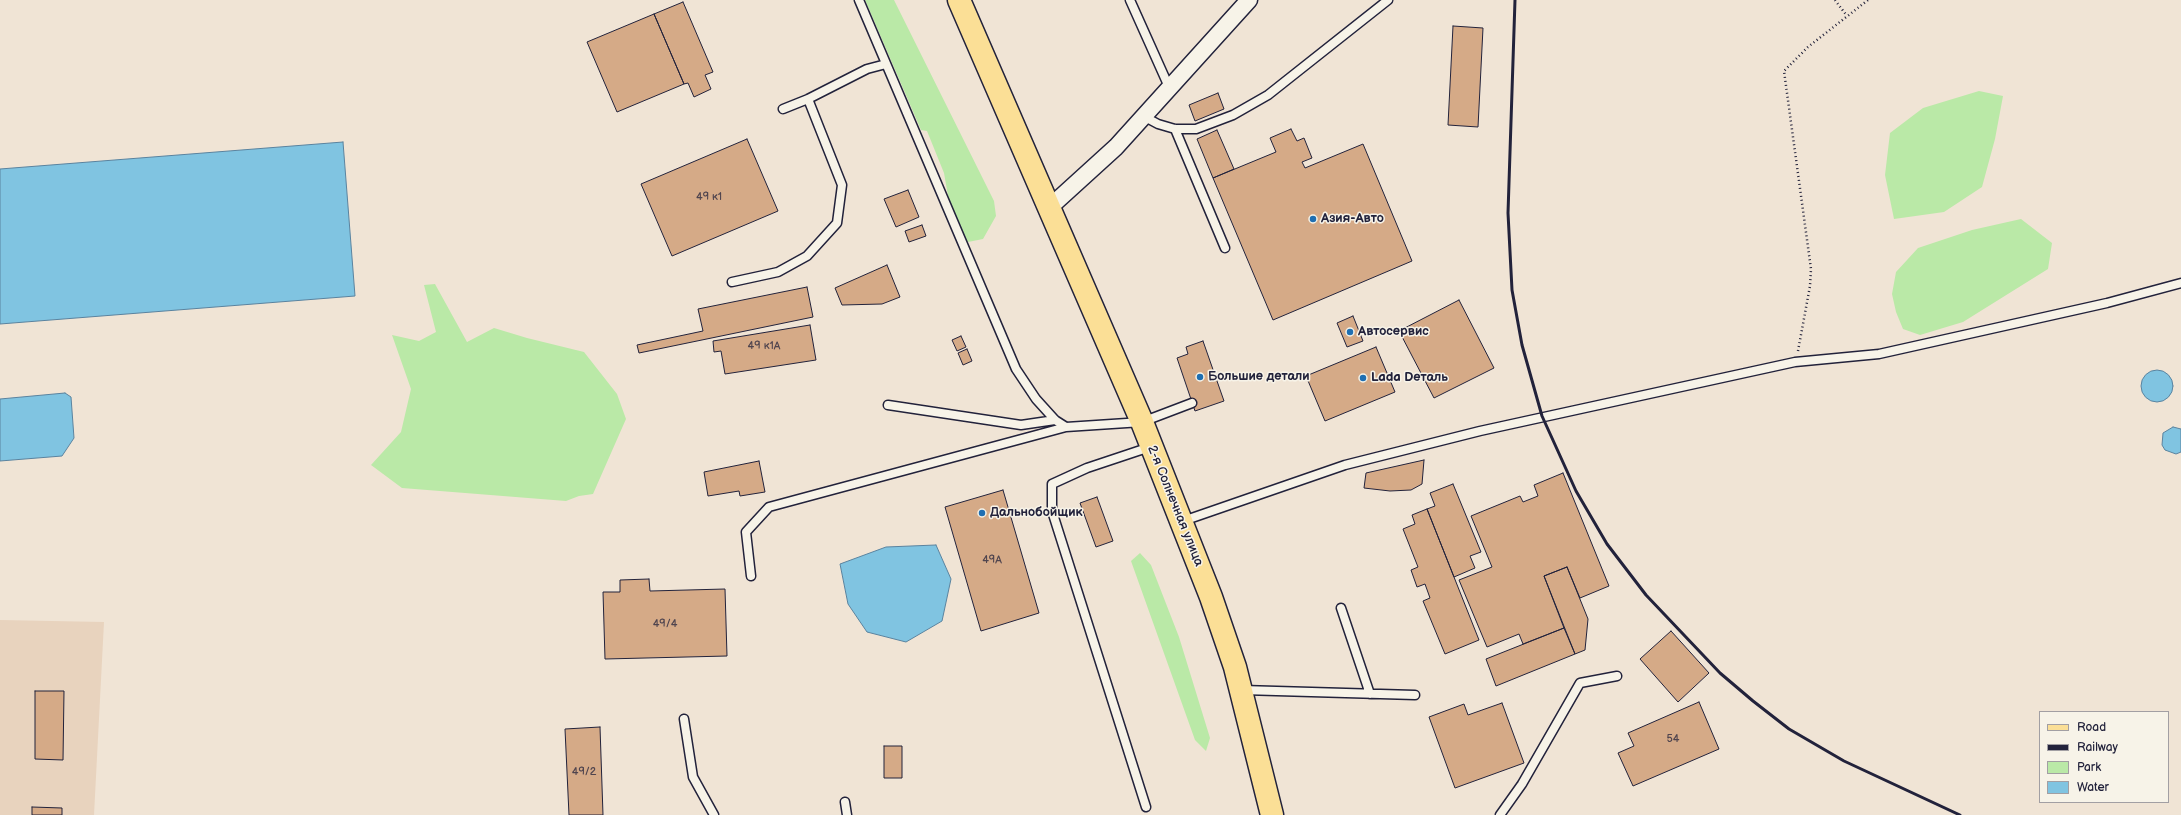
<!DOCTYPE html>
<html>
<head>
<meta charset="utf-8">
<style>
  body { margin:0 }
  #map { position:relative; width:2181px; height:815px; overflow:hidden; background:#f0e4d5; font-family:"Balsamiq Sans",sans-serif }
  canvas { display:block }
  .legend { position:absolute; left:2039px; top:711px; width:130px; height:92px; box-sizing:border-box; background:#f7f3e8; border:1px solid #a29fa3; margin:0; padding:5px 7px; list-style:none; font-size:12px; color:#22223b }
  .legend li { display:flex; align-items:center; gap:8px; height:20px }
  .legend b { width:20px; border:1px solid #a29fa3 }
</style>
</head>
<body>
<div id="map">
<canvas width="2181" height="815"></canvas>
<ul class="legend">
<li><b style="height:5px;background:#fbdf96"></b>Road</li>
<li><b style="height:5px;background:#22223b"></b>Railway</li>
<li><b style="height:11px;background:#bae9a7"></b>Park</li>
<li><b style="height:11px;background:#80c4e1"></b>Water</li>
</ul>
</div>
<script>
const g = document.querySelector('canvas').getContext('2d');
g.lineJoin = 'round';
function fill(path, color) {
  g.fillStyle = color;
  g.fill(path, 'evenodd');
}
function poly(rows) {
  const path = new Path2D();
  for (const r of rows) {
    if (r.length === 3) {
      path.moveTo(r[0] + r[2], r[1]);
      path.arc(r[0], r[1], r[2], 0, 2 * Math.PI);
      continue;
    }
    path.moveTo(r[0], r[1]);
    for (let i = 2; i < r.length; i += 2) path.lineTo(r[i], r[i + 1]);
  }
  return path;
}
function trace(path, color, width, dash) {
  g.strokeStyle = color;
  g.lineWidth = width;
  g.lineCap = dash ? 'butt' : 'round';
  g.setLineDash(dash || []);
  g.stroke(path);
}
function write(font, color, halo, rows, align = 'center') {
  g.font = font + ' "Balsamiq Sans",sans-serif';
  g.lineWidth = 3;
  g.setLineDash([]);
  g.textBaseline = 'middle';
  g.strokeStyle = halo;
  g.fillStyle = color;
  for (const [text, x, y, turn = 0] of rows) {
    g.save();
    g.translate(x, y);
    g.rotate((+turn || 0) * Math.PI / 180);
    g.textAlign = isNaN(turn) ? turn : align;
    if (halo) g.strokeText(text, 0, 0);
    g.fillText(text, 0, 0);
    g.restore();
  }
}
fill(poly([
  [0,620,104,622,94,815,0,815]
]), '#e8d3be');
fill(poly([
  [865,0,894,0,994,201,996,216,983,239,968,242,963,239,950,207,944,173,927,131,921,130],
  [1979,91,2003,96,1995,139,1982,187,1944,212,1894,219,1885,175,1890,133,1923,108],
  [2021,219,2052,243,2048,269,1963,322,1920,335,1903,329,1896,312,1892,294,1896,272,1918,248,1972,230],
  [435,284,467,342,494,328,527,338,584,352,617,394,626,419,593,494,579,496,566,501,402,488,371,465,401,432,411,389,392,335,419,341,436,332,424,285],
  [1140,553,1151,565,1179,637,1210,738,1206,751,1195,740,1131,561]
]), '#bae9a7');
const water = poly([
  [343,142,355,296,0,324,0,169,343,142],
  [2157,386,16],
  [65,393,71,397,74,438,62,456,0,461,0,399,65,393],
  [2173,427,2181,429,2181,452,2176,454,2165,450,2162,445,2163,433,2173,427],
  [936,545,951,579,942,621,906,642,867,632,848,604,840,564,886,547,936,545]
]);
fill(water, '#80c4e1');
trace(water, '#5a839f', 1);
const building = poly([
  [683,2,713,72,705,75,711,89,694,97,688,83,684,84,654,14,683,2],
  [654,14,684,84,617,112,587,42,654,14],
  [1453,26,1483,28,1478,127,1448,125,1453,26],
  [1218,93,1224,109,1195,121,1189,105,1218,93],
  [1291,129,1297,141,1304,138,1312,158,1302,162,1305,168,1363,144,1412,261,1273,320,1213,178,1276,152,1270,138,1291,129],
  [1217,130,1234,169,1213,178,1197,139,1217,130],
  [747,139,778,211,672,256,641,184,747,139],
  [908,190,919,217,896,227,884,199,908,190],
  [922,225,926,236,909,242,905,231,922,225],
  [887,265,900,297,882,304,842,305,835,288,887,265],
  [807,287,813,317,639,353,637,345,703,331,698,309,807,287],
  [1459,300,1494,368,1434,398,1399,331,1459,300],
  [1353,316,1363,341,1347,347,1337,323,1353,316],
  [810,325,816,360,725,374,721,351,714,352,713,341,810,325],
  [961,336,966,347,957,351,952,340,961,336],
  [1203,341,1224,401,1195,411,1177,358,1188,354,1186,347,1203,341],
  [1376,347,1395,392,1325,421,1306,376,1376,347],
  [967,349,972,361,963,365,958,353,967,349],
  [1424,460,1422,484,1411,490,1390,491,1364,488,1366,473,1424,460],
  [759,461,765,492,740,496,739,491,708,496,704,472,759,461],
  [1563,473,1609,586,1580,598,1567,567,1544,576,1564,628,1523,644,1519,634,1487,647,1459,580,1492,567,1471,516,1520,496,1523,502,1538,496,1534,485,1563,473],
  [1453,484,1481,552,1470,556,1475,568,1454,577,1427,509,1435,506,1430,493,1453,484],
  [1003,490,1039,613,981,631,945,507,1003,490],
  [1097,497,1113,541,1096,547,1080,503,1097,497],
  [1427,509,1479,640,1445,654,1423,601,1430,598,1425,584,1417,587,1411,570,1418,567,1403,529,1415,524,1412,515,1427,509],
  [1567,567,1588,619,1585,650,1575,654,1544,576,1567,567],
  [649,579,650,591,725,589,727,656,605,659,603,592,620,592,620,580,649,579],
  [1564,628,1575,654,1496,686,1486,659,1564,628],
  [1671,631,1709,673,1678,702,1640,659,1671,631],
  [35,691,64,691,63,760,35,759,35,691],
  [1699,702,1719,749,1633,786,1618,753,1634,746,1628,733,1699,702],
  [1502,703,1524,763,1455,788,1429,717,1464,704,1468,715,1502,703],
  [600,727,603,815,569,815,565,729,600,727],
  [884,746,902,746,902,778,884,778,884,746],
  [32,807,62,808,62,815,32,815,32,807]
]);
fill(building, '#d5aa87');
trace(building, '#22223b', 1);
const service = poly([
  [859,0,1016,369,1036,399,1055,420,1066,427,1142,422,1192,403],
  [1130,0,1169,87],
  [783,109,808,99,867,69,886,64],
  [1143,116,1158,124,1175,129,1196,129,1233,115,1268,95,1388,0],
  [1175,129,1225,248],
  [732,282,778,272,807,256,837,223,842,185,808,99],
  [888,405,1021,425,1055,420],
  [1183,521,1345,465,1480,431,1795,362,1879,354,2107,303,2181,283],
  [751,576,746,532,769,507,1066,427],
  [1341,608,1370,694],
  [1242,690,1415,695],
  [684,719,693,777,714,815],
  [845,802,847,815],
  [1146,807,1052,511,1052,484,1087,468,1150,447],
  [1500,815,1522,784,1580,683,1617,676]
]);
const minor = poly([
  [1050,207,1116,147,1249,0]
]);
const primary = poly([
  [959,0,1142,422,1211,597,1235,667,1272,815]
]);
trace(service, '#22223b', 11);
trace(minor, '#22223b', 19);
trace(primary, '#22223b', 25);
trace(poly([
  [1835,0,1847,16],
  [1798,351,1810,286,1811,269,1784,71,1808,47,1868,0]
]), '#22223b', 2.5, [1, 3]);
trace(service, '#f7f3e8', 8);
trace(minor, '#f7f3e8', 16);
trace(primary, '#fbdf96', 22);
trace(poly([
  [1515,0,1508,213,1512,290,1522,345,1542,416,1576,491,1607,544,1646,595,1720,673,1753,701,1789,729,1844,761,1960,815]
]), '#22223b', 3);
for (const [x, y, r, color] of [
  [1313,219,4,"#1f6fb2"],
  [1350,332,4,"#1f6fb2"],
  [1200,377,4,"#1f6fb2"],
  [1363,378,4,"#1f6fb2"],
  [982,513,4,"#1f6fb2"]
]) {
  const dot = new Path2D();
  dot.arc(x, y, r, 0, 2 * Math.PI);
  g.fillStyle = color;
  g.fill(dot);
  trace(dot, '#f7f3e8', 1.5);
}
write('11px', '#4f444e', null, [
  ["49 к1",709,197],
  ["49 к1А",764,346],
  ["49А",992,560],
  ["49/4",665,624],
  ["54",1673,739],
  ["49/2",584,772]
]);
write('bold 13px', '#22223b', '#f7f3e8', [
  ["Азия-Авто",1321,219],
  ["Автосервис",1358,332],
  ["Большие детали",1208,377],
  ["Lada Dеталь",1371,378],
  ["Дальнобойщик",990,513]
], 'left');
write('13px', '#22223b', '#f7f3e8', [
  ["2-я Солнечная улица",1175,506,68]
]);
</script>
</body>
</html>
